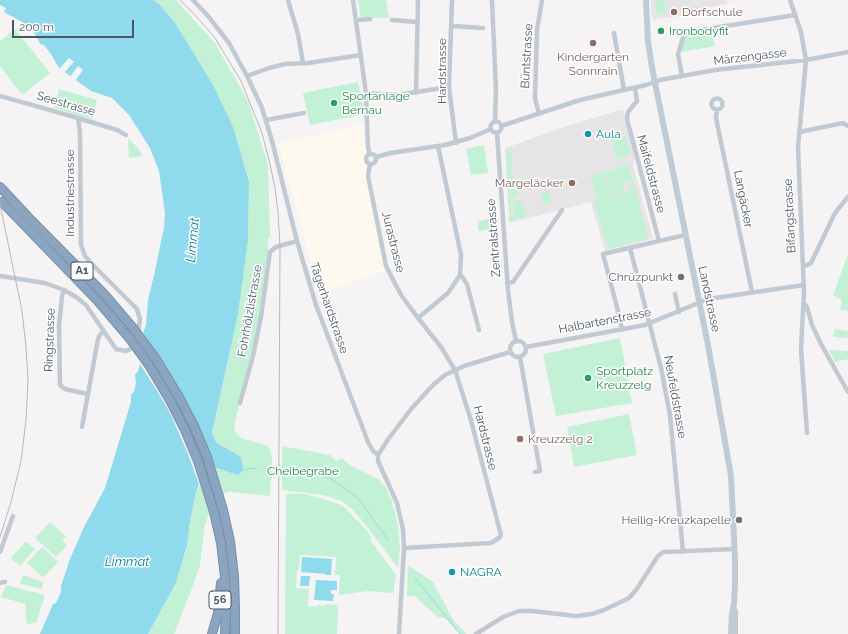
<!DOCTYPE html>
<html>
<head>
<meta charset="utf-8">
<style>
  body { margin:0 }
  #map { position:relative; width:848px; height:634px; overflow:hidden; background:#f5f3f3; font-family:Raleway,sans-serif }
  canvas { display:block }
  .scale { position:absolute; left:12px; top:20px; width:122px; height:18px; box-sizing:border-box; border:2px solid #4a5661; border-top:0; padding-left:5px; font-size:12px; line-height:14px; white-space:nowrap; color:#4a5661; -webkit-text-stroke:3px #fff; paint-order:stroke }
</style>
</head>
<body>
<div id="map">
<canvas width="848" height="634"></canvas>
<div class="scale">200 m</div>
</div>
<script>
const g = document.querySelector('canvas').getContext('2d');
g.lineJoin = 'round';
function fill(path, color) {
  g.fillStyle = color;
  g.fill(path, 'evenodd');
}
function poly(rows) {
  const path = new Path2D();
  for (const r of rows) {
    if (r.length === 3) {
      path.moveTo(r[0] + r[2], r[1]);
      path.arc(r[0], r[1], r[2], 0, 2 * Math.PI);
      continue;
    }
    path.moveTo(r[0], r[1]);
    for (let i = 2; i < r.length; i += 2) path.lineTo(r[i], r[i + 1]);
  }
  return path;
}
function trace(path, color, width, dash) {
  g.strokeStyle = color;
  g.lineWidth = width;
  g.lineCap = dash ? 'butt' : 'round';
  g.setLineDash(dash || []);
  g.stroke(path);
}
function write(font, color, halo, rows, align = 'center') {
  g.font = font + ' Raleway,sans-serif';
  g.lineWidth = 3;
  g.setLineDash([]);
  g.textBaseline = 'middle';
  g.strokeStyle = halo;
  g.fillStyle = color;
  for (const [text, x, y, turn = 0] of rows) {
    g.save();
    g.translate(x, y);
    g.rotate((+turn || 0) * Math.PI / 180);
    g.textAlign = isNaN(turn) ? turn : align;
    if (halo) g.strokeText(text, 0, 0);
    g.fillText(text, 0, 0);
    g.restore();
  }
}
fill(poly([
  [363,124,385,271,320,294,278,144]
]), '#fdf9ef');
fill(poly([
  [651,0,727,0,728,4,698,9,695,14,653,20,652,15,651,14],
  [623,109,635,158,633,165,653,239,605,251,591,202,509,223,505,148,564,127]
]), '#e6e4e5');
fill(poly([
  [153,0,176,0,215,43,248,101,268,165,270,238,268,238,268,256,265,282,257,331,235,422,234,430,239,436,244,439,266,445,269,448,272,457,270,496,232,492,227,492,216,497,205,524,200,565,194,583,174,634,148,634,176,583,187,545,190,522,196,492,204,468,241,457,217,443,212,433,238,314,248,241,249,182,158,3],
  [358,0,386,0,389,18,361,18],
  [655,0,664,0,666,13,657,15],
  [15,29,50,73,22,95,0,66,0,41],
  [711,30,715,46,681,52,683,43,689,34],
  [358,82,365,114,310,125,303,93],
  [59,89,97,100,92,119,54,108],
  [625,136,630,155,617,159,611,139],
  [128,138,138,148,143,156,129,158],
  [484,145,488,173,471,175,466,149],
  [512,152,511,172,518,197,510,199,513,220,510,221,506,154],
  [629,165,648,238,608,249,594,200,632,190,630,181,608,187,603,172],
  [602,172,609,195,597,199,590,176],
  [622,184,624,191,610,195,607,188],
  [548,191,552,203,544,205,541,193],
  [520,200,528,216,514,220,513,202],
  [492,218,494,229,478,231,478,221],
  [848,254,848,311,840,310,842,300,833,295],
  [835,329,848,331,848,338,833,337],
  [620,338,632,403,556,416,543,354],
  [829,350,848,351,848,359,835,362],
  [629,414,637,455,574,467,567,427],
  [282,446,330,455,336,461,342,458,350,465,380,480,382,485,384,484,391,499,398,524,400,549,398,568,361,519,351,508,341,501,324,495,282,490],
  [286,494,304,494,320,498,339,504,344,507,367,531,372,538,370,540,396,575,393,593,368,591,339,595,340,575,335,575,336,557,300,555,299,570,297,570,296,588,309,589,308,606,317,607,317,605,326,606,326,604,338,605,337,634,285,634],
  [50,522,66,537,62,541,67,545,56,557,35,538],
  [26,541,35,549,20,566,11,558],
  [42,547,58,562,43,578,27,563],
  [408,565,433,582,452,618,466,634,460,634,445,618,438,617,414,596,407,596],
  [23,575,43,582,42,589,20,584],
  [6,585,45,595,36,623,27,624,25,610,26,604,1,597]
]), '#c3f1d5');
fill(poly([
  [0,0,153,0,158,3,175,23,213,85,233,127,249,182,248,241,238,314,212,433,217,443,241,457,243,470,238,475,210,466,204,469,196,492,190,522,187,545,176,583,148,634,40,634,53,604,56,603,61,592,61,586,70,559,83,529,105,488,131,402,131,394,134,392,136,383,135,375,138,371,140,364,139,358,143,333,146,325,148,300,155,271,164,227,165,213,159,171,150,148,129,115,112,98,91,91,59,68,51,54,43,44,41,45,31,27,4,12,6,8,0,5],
  [302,557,332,559,331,575,326,575,326,574,301,572],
  [301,576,310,576,309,586,300,586],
  [316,580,337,581,337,590,331,590,331,594,334,594,333,601,314,600]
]), '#90daee');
fill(poly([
  [69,58,74,62,64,73,59,69],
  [78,66,83,70,75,81,70,77],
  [142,331,164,363,185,399,194,417,216,468,210,468,205,470,200,487,188,454,171,415,162,399,137,359]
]), '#f5f3f3');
trace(poly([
  [243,470,256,468],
  [300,471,330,478,358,498,388,540],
  [415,578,460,634]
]), '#90daee', 1);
const motorway = poly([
  [0,187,28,217,104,294,133,328],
  [2,202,97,300,131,340],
  [179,397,194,426,207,457,223,510,230,541,234,576,235,608,235,634],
  [171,402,185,430,198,461,214,512,221,543,225,577,226,608,225,634],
  [212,634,218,613,221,583]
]);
trace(motorway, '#7690ad', 10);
trace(poly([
  [193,0,208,16,229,43,247,76,262,108,272,141,297,241,316,305,368,442,373,451,378,455],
  [288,0,298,34,303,63],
  [353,0,366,93,368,148,370,154],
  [452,0,449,87,456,143],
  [492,0,496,90,495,122],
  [790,0,801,32,806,60,798,147,804,292,801,349,807,433],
  [357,20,370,19],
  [392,20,417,22],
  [452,26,483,28],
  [614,33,624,90],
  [247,76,269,68,285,64,308,63,361,55],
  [682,76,678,54,683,38,688,32,795,15],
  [635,88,637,101,628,112,627,119,659,241],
  [366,93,397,95,449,87],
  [416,93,418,0],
  [0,96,78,118,117,130,126,135],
  [717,104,5.5],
  [717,110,716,118,752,292],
  [539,113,535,99,537,30,542,0],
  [266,120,304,113],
  [496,127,5.5],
  [501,126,580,100,646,85,660,80,715,70,806,60,848,52],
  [799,132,843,123,848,126],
  [497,133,508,290,512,322,516,341],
  [371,159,5],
  [376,157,391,153,445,145,470,138,491,129],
  [370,164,368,176,386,266,401,295,418,318],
  [630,248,661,368,670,415,683,552],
  [803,267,811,263,835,213,848,197],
  [460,275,463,278,467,284,479,330],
  [0,276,45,283,64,290,76,297,86,305,116,349,126,351,130,349,137,342,140,319,137,309,90,262,85,256,81,245,80,132,78,118],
  [507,283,513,282,515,279,562,210],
  [64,290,62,296,59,326,60,385,65,389,88,394],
  [675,294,679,312],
  [804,303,807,307,812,325,821,344,848,392],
  [622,330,617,307,603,254,685,235],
  [518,349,8],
  [526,347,645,325,708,299,804,285],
  [520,357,540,471,535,472],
  [240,403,253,356,261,317,270,252,276,247,297,241],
  [82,427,98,339,100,335,104,331],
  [404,548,491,543,499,538,501,535,470,417,455,370,441,347,418,318,448,293,460,275,461,255,438,146],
  [0,552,13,516],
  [0,583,5,582],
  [399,634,404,548,403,529,397,503,378,461,378,455,389,438,412,408,433,385,445,375,464,366,510,352],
  [476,634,503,617,519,611,532,611,576,616,592,614,604,610,629,598,636,590,658,556,663,552,735,549]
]), '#c1cad2', 4.5);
trace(poly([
  [646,0,648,42,653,73,708,345,731,476,735,559,735,584,734,604,732,614,731,634],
  [735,634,735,611]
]), '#c1cbd6', 6);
trace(motorway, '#8ba5c1', 8);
trace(poly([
  [180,0,195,15,215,38,241,81,262,133,270,164,275,188,278,212,280,246,278,634],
  [0,204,22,311,26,347,28,380,26,420,21,461,11,502,0,537]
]), '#b5b8bd', 1);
const motorwayBridge = poly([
  [133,328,156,359,179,397],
  [131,340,149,365,171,402]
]);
trace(motorwayBridge, '#7690ad', 10, []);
trace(motorwayBridge, '#8ba5c1', 8);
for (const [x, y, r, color] of [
  [674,12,4,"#8d6e63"],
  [661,31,4,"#2e9e5b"],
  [593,43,4,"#8d6e63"],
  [334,103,4,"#2e9e5b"],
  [588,134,4,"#0f9aa8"],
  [572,183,4,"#8d6e63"],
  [681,277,4,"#6b7280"],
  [588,378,4,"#2e9e5b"],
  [520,439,4,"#8d6e63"],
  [739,520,4,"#6b7280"],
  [452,572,4,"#0f9aa8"]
]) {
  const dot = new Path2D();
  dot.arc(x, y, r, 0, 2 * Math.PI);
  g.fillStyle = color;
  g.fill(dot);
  trace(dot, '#fff', 1.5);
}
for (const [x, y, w] of [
  [82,271,22],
  [220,600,22]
]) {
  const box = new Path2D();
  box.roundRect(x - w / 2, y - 9, w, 18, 3);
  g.fillStyle = '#fff';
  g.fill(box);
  trace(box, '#4a5661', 1);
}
write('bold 11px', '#4a5661', null, [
  ["A1",82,271],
  ["56",220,600]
]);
write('12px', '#785e54', '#fff', [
  ["Dorfschule",682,12],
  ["Kindergarten",593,57,"center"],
  ["Sonnrain",593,71,"center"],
  ["Margeläcker",564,183,"right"],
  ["Kreuzzelg 2",528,439]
], 'left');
write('12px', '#27864d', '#fff', [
  ["Ironbodyfit",669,31],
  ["Sportanlage",342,96],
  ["Bernau",342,110],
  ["Sportplatz",596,371],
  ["Kreuzzelg",596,385]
], 'left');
write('12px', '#4a5661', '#fff', [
  ["Büntstrasse",527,56,-87],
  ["Märzengasse",750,57,-7],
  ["Hardstrasse",442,71,-90],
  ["Seestrasse",66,104,16],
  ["Maifeldstrasse",651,174,75],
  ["Industriestrasse",70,193,-90],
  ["Langäcker",743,199,79],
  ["Bifangstrasse",790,216,-93],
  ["Zentralstrasse",494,238,-94],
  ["Jurastrasse",393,242,76],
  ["Landstrasse",709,299,78],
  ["Tägerhardstrasse",329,308,71],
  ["Fohrhölzlistrasse",250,311,-80],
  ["Halbartenstrasse",605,321,-11],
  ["Ringstrasse",50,340,-88],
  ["Neufeldstrasse",675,397,80],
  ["Hardstrasse",485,438,76]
]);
write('12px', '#0d838f', '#fff', [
  ["Aula",596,134],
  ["NAGRA",460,572]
], 'left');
write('12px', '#5b616d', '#fff', [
  ["Chrüzpunkt",673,277],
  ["Heilig-Kreuzkapelle",731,520]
], 'right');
write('12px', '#17864f', '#fff', [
  ["Cheibegrabe",303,471]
]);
write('italic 13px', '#0c7c9b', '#fff', [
  ["Limmat",193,240,-85],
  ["Limmat",127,562]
]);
</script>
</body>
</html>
